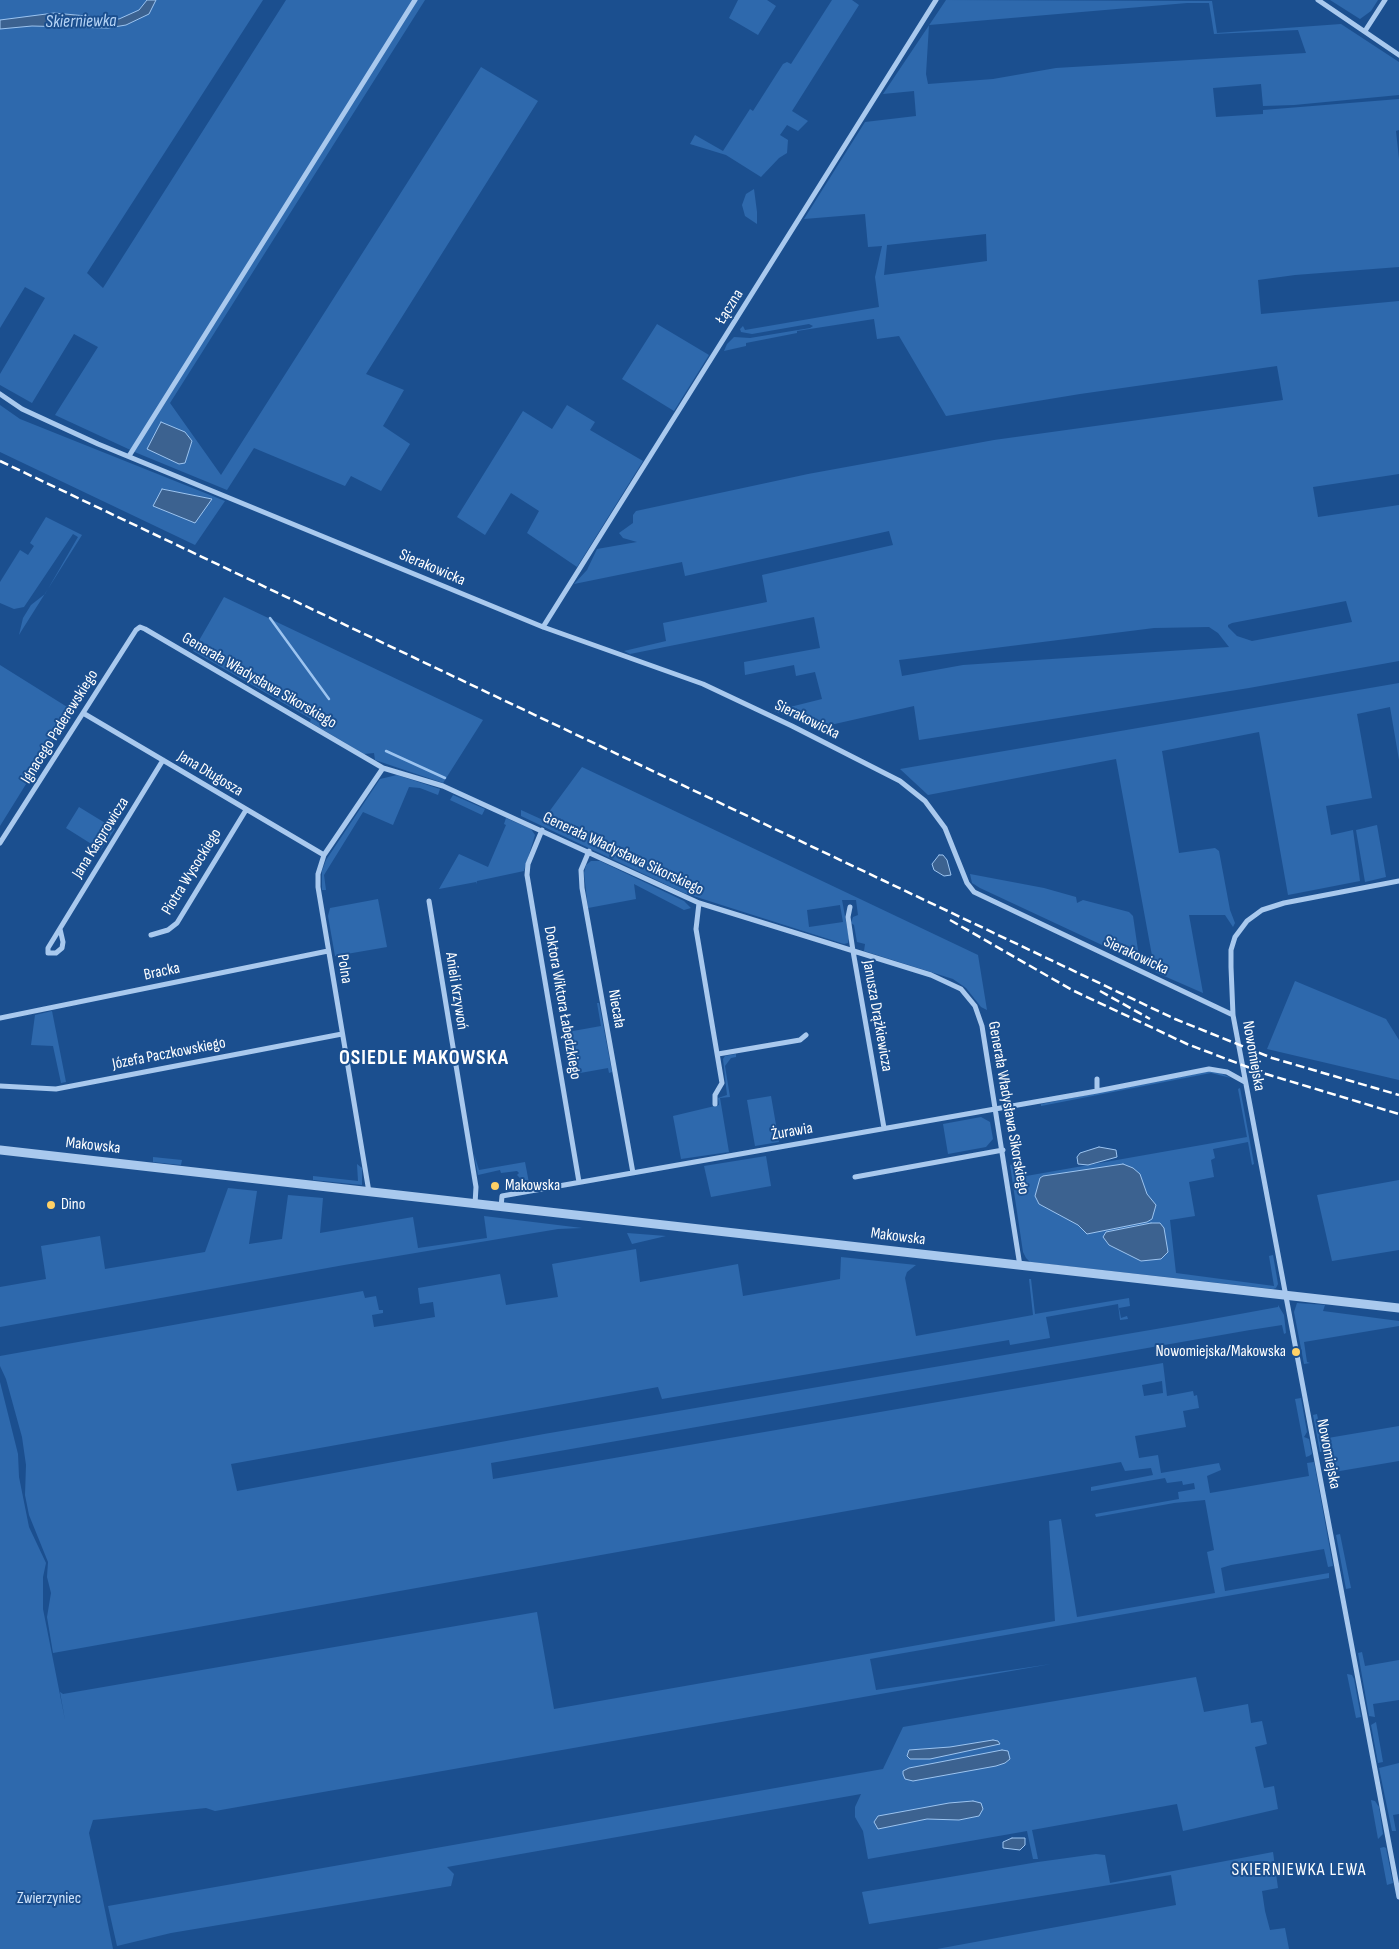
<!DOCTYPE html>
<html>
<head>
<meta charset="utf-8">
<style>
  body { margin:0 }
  canvas { display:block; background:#1b4f8f }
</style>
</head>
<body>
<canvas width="1399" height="1949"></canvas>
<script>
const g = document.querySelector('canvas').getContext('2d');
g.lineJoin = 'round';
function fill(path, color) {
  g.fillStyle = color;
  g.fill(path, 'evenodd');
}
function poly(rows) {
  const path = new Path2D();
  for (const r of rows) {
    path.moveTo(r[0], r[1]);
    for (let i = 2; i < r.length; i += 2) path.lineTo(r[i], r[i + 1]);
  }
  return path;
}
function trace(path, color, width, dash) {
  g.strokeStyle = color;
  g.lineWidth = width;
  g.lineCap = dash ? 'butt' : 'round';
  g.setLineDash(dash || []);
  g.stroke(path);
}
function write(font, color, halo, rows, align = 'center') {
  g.font = font + ' "Sofia Sans Condensed",sans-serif';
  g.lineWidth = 4;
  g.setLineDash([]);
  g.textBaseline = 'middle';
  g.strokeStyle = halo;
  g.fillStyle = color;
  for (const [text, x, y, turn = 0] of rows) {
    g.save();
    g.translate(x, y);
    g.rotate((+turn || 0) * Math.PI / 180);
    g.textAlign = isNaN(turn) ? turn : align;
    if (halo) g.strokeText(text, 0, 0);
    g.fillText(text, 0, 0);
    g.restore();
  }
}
fill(poly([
  [0,0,263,0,87,273,103,288,286,0,425,0,170,403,221,475,481,67,538,101,366,374,404,390,383,426,410,444,381,491,351,476,345,486,254,448,227,490,137,453,55,415,98,347,74,334,32,403,0,385,0,374,45,298,25,287,0,328],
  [738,0,767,0,776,6,758,35,729,18],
  [832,0,852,0,859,5,792,111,808,121,798,131,787,125,780,135,788,140,787,153,779,158,761,177,726,155,690,144,695,135,723,151,750,109,753,111,783,64,787,62,791,64],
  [946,0,1212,1,1217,33,1341,24,1399,62,1399,95,1294,105,1263,106,1261,84,1213,88,1216,117,1263,114,1263,110,1399,99,1399,130,1396,131,1399,159,1399,267,1295,275,1258,280,1261,314,1399,301,1399,474,1313,487,1318,517,1399,505,1399,661,1249,688,919,740,914,706,817,728,774,711,822,699,815,672,796,676,794,665,745,675,744,662,820,648,814,617,630,654,624,651,666,641,663,623,767,602,762,575,893,545,889,531,685,576,682,562,574,584,587,570,597,549,637,542,623,538,619,533,633,523,633,515,636,511,808,474,994,440,1283,400,1277,366,1080,394,946,416,899,336,877,339,874,319,797,331,797,333,746,343,746,346,724,351,727,344,734,337,750,338,810,328,813,326,809,324,752,334,741,332,740,329,743,326,745,330,879,307,875,277,882,246,868,247,865,214,804,219,865,122,916,116,914,91,883,94],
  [1187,3,1209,3,1214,34,1298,30,1306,53,1056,68,993,79,928,84,926,74,929,25],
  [986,234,987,261,884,275,887,245],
  [1346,601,1352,622,1252,641,1237,636,1228,627,1228,625,1232,623],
  [1209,627,1218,633,1229,647,963,665,902,676,899,660,1154,628],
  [1330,0,1378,0,1371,11,1360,19],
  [754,189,757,212,757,224,745,216,742,205,746,194],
  [657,324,709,355,674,411,622,379],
  [0,405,20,419,225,501,195,545,0,452],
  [567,405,595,422,590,430,643,461,577,567,527,533,539,511,511,493,485,535,457,517,523,411,552,429],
  [46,517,82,535,22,630,19,635,23,618,31,605,45,594,78,537,73,534,24,607,14,609,0,603,0,582,20,550,28,555,34,546,30,543],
  [224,597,483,720,443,783,375,760,374,753,364,754,310,722,311,719,193,651],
  [0,665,72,710,0,826],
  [1399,683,1399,760,1390,707,1357,714,1372,798,1326,806,1331,835,1353,830,1360,881,1288,895,1259,732,1162,751,1179,853,1215,848,1219,851,1230,910,1235,923,1233,927,1225,915,1189,915,1203,993,1155,972,1116,759,928,795,900,769],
  [582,767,978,955,987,1010,981,1007,966,988,953,979,864,951,865,944,857,942,854,925,851,923,853,917,858,915,856,900,842,900,849,938,848,943,844,944,684,893,521,816,521,810,543,820],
  [840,905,843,922,809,927,807,910],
  [397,775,440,789,438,795,420,788,409,787,393,825,363,812,324,875,326,890,322,890,322,871,326,860,380,779],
  [453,795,485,809,482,815,450,800],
  [79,807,115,829,101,850,66,828],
  [506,818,531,829,535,835,524,871,477,881,476,884,476,882,439,889,459,854,488,867,506,825,504,824],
  [1377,825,1386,877,1365,882,1356,830],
  [591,861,600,861,684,901,691,908,684,910,634,884,636,899,588,908,584,873,586,865],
  [970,874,1044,888,1076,897,1077,903,1083,900,1129,912,1133,916,1139,957,1132,959,980,888,972,883],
  [378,899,387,947,335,956,328,916,330,908],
  [1295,981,1386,1019,1399,1040,1399,1080,1267,1049],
  [597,1003,599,1003,612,1072,609,1073,608,1068,569,1075,562,1033,601,1026],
  [52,1011,66,1082,61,1083,53,1046,31,1045,35,1015],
  [736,1054,736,1057,731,1058,725,1066,730,1097,720,1098,729,1152,681,1159,673,1116,719,1105,718,1098,727,1095,723,1059,725,1056],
  [1209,1071,1218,1072,1231,1078,1211,1073,1041,1106,1041,1104],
  [1240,1088,1254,1164,1246,1168,1252,1165,1248,1142,1213,1149,1215,1158,1211,1160,1214,1177,1189,1182,1195,1216,1170,1220,1176,1273,1274,1286,1269,1256,1273,1255,1278,1284,1276,1288,1273,1289,1030,1262,1026,1258,1023,1252,1010,1165,1013,1164,1015,1178,1247,1137,1238,1089],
  [771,1096,779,1142,755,1146,747,1100],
  [981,1117,990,1122,993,1139,986,1147,948,1154,943,1124],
  [474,1154,479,1170,525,1162,530,1188,517,1175,519,1173,517,1171,501,1173,500,1170,478,1175],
  [766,1156,771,1186,711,1197,704,1166],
  [153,1157,182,1160,181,1165,153,1162],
  [357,1164,362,1168,362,1185,313,1180,313,1176,358,1181],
  [1399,1180,1399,1250,1332,1261,1317,1195],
  [228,1188,257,1191,249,1244,282,1239,288,1195,323,1198,320,1233,413,1217,418,1248,487,1238,484,1216,582,1228,558,1229,344,1265,0,1327,0,1287,46,1279,41,1246,100,1236,105,1269,205,1252],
  [627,1233,666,1236,632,1244],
  [636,1249,640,1282,738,1264,743,1296,840,1279,841,1257,916,1265,907,1272,905,1278,916,1336,1033,1315,1029,1279,1031,1279,1035,1314,1129,1298,1130,1306,1119,1308,1121,1318,1127,1316,1128,1319,1120,1320,1118,1304,1046,1317,1050,1338,1010,1345,1009,1340,662,1399,658,1387,231,1464,237,1491,544,1434,1191,1323,1278,1307,1278,1305,1284,1315,1286,1333,1284,1334,1282,1325,1250,1330,491,1463,493,1479,1163,1363,1167,1396,1193,1391,1194,1396,1197,1395,1199,1408,1183,1411,1186,1427,1135,1436,1139,1458,1158,1455,1161,1473,1219,1463,1221,1470,1207,1476,1210,1493,1309,1476,1307,1463,1314,1462,1333,1566,1328,1567,1324,1549,1231,1565,1221,1568,1225,1591,1329,1573,1329,1578,870,1659,876,1690,1051,1664,215,1811,206,1808,93,1820,89,1833,113,1949,0,1949,0,1382,18,1454,19,1477,29,1527,46,1563,43,1577,43,1609,65,1720,60,1692,63,1694,537,1612,554,1709,1055,1621,1049,1521,1061,1519,1077,1617,1215,1593,1207,1552,1214,1550,1205,1500,1174,1503,1096,1517,1095,1514,1179,1499,1178,1492,1195,1489,1194,1483,1183,1485,1182,1481,1167,1483,1165,1478,1091,1491,1091,1487,1153,1475,1151,1468,1125,1471,1121,1462,53,1653,47,1617,51,1593,47,1577,48,1562,29,1515,25,1495,26,1465,22,1437,6,1379,0,1366,0,1356,363,1291,365,1298,376,1296,379,1310,383,1310,383,1313,372,1315,374,1327,393,1324,435,1317,433,1302,420,1304,418,1288,500,1274,506,1305,558,1297,552,1264],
  [1162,1381,1163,1393,1144,1396,1142,1385],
  [1297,1303,1325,1305,1323,1311,1399,1321,1399,1326,1304,1342,1307,1362,1310,1363,1304,1364,1294,1312],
  [1301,1398,1307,1432,1304,1437,1309,1439,1312,1454,1309,1456,1306,1457,1295,1399],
  [1317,1414,1322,1439,1399,1426,1399,1461,1328,1473,1326,1452,1320,1452,1313,1415],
  [1340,1534,1351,1588,1346,1589,1336,1535],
  [1362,1652,1365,1666,1399,1660,1399,1700,1373,1704,1375,1717,1369,1716,1358,1653],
  [1347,1674,1352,1675,1354,1679,1361,1717,1356,1718],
  [1196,1677,1204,1712,1248,1704,1251,1723,1262,1721,1267,1744,1255,1747,1264,1788,1274,1786,1278,1809,1183,1831,1177,1804,1032,1830,1038,1859,1033,1859,1027,1831,868,1859,863,1831,855,1817,855,1807,861,1794,447,1867,454,1874,451,1886,171,1933,117,1946,108,1906,883,1769,903,1727],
  [1376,1722,1383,1762,1378,1763,1371,1725],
  [1399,1763,1399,1814,1393,1815,1396,1831,1392,1831,1379,1768],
  [1371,1800,1375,1801,1379,1807,1383,1834,1378,1839],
  [1384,1847,1386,1848,1393,1883,1387,1885,1380,1848],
  [1273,1852,1278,1888,1262,1891,1265,1911,1270,1930,1285,1928,1289,1949,937,1949,1176,1905,1171,1875,869,1924,862,1892,1038,1862,1096,1854,1105,1855,1110,1883]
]), '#2e69ad');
const water = poly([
  [147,0,156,0,149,14,126,25,108,28,32,26,0,29,0,20,54,13,119,19,139,10,147,0],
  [161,422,185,432,192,441,185,463,179,464,147,449,161,422],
  [162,489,212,499,195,523,153,506,162,489],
  [939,855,943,855,947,860,951,875,944,876,934,870,932,864,939,855],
  [1099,1147,1116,1150,1117,1157,1088,1165,1078,1164,1077,1157,1080,1153,1099,1147],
  [1123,1164,1133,1168,1140,1174,1147,1194,1156,1205,1152,1219,1147,1222,1087,1234,1078,1225,1039,1204,1035,1196,1040,1178,1043,1176,1123,1164],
  [1151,1223,1160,1223,1164,1228,1168,1252,1161,1259,1141,1261,1109,1245,1103,1237,1106,1232,1151,1223],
  [993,1740,998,1741,1000,1744,930,1759,910,1759,907,1756,909,1750,950,1747,993,1740],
  [1002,1750,1008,1751,1010,1759,1005,1763,996,1766,913,1781,905,1779,903,1774,903,1771,909,1768,1002,1750],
  [973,1801,981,1803,983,1809,979,1816,959,1820,927,1819,878,1829,874,1822,878,1816,949,1803,973,1801],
  [1012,1838,1025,1838,1025,1845,1020,1850,1003,1848,1003,1842,1012,1838]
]);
fill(water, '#3c6290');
trace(water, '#9cc4f0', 1);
trace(poly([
  [270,618,329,699],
  [386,751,445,778]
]), '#9cc4f0', 2.5);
trace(poly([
  [1318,0,1399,55],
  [1365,31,1385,0],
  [0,394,22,409,98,444,543,627,703,684,792,726,900,781,925,801,945,828,967,883,974,892,1233,1015],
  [129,456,415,0],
  [543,627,936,0],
  [83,713,324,855],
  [542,830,528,864,527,875,579,1182],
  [0,843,136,630,140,627,145,629,383,768,443,786,699,903,931,975,961,989,975,1006,982,1026,1020,1266],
  [589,851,581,870,582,888,633,1173],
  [1399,881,1284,903,1262,910,1247,921,1235,937,1231,950,1231,967,1233,1015,1399,1897],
  [429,901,476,1187,475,1204],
  [699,903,696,929,722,1083,715,1095,715,1104],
  [850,907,848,917,853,951,884,1128],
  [60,929,63,942,62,948,56,953,48,953,48,948,163,760],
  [151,935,168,930,177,923,246,810],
  [0,1018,328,951],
  [718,1054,800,1040,806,1035],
  [0,1086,56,1089,342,1034],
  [1097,1091,1097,1079],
  [855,1177,1003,1150],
  [369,1192,318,887,318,874,324,855,383,768],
  [501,1207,502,1196,1097,1091,1209,1069,1227,1072,1245,1082]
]), '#a9c9ee', 5);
trace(poly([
  [0,1150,1399,1308]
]), '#a9c9ee', 9);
trace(poly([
  [0,461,1175,1019,1272,1058,1399,1095],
  [950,920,1072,990,1187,1044,1266,1074,1399,1114],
  [1100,991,1150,1019]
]), '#fff', 2.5, [9, 4]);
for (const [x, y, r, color] of [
  [495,1186,5,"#ffd166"],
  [51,1205,5,"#ffd166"],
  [1296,1352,5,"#ffd166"]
]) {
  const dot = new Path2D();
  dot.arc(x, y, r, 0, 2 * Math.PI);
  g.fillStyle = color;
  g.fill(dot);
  trace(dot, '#1b4f8f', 2);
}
write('16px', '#fff', '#1b4f8f', [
  ["Łączna",730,307,-58],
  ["Sierakowicka",432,568,23],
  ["Generała Władysława Sikorskiego",259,681,30],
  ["Sierakowicka",807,720,26],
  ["Ignacego Paderewskiego",60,727,-58],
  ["Jana Długosza",210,774,31],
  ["Jana Kasprowicza",101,838,-58],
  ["Generała Władysława Sikorskiego",623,854,25],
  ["Piotra Wysockiego",192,872,-58],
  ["Sierakowicka",1136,956,25],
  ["Polna",344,969,81],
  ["Bracka",162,972,-12],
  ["Anieli Krzywoń",456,991,81],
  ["Doktora Wiktora Łabędzkiego",562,1003,80],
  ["Niecała",616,1009,80],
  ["Janusza Drążkiewicza",877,1016,80],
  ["Józefa Paczkowskiego",169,1054,-11],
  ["Nowomiejska",1253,1056,80],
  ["Generała Władysława Sikorskiego",1008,1108,80],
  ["Żurawia",792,1132,-10],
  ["Makowska",93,1146,6],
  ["Makowska",898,1237,7],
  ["Nowomiejska",1328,1454,79]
]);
write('16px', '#fff', '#1b4f8f', [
  ["Makowska",505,1186],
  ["Dino",61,1205],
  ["Nowomiejska/Makowska",1286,1352,"right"]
], 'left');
write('16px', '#cfe3fa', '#1b4f8f', [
  ["Zwierzyniec",49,1899]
]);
write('italic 18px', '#b5d3f5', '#1b4f8f', [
  ["Skierniewka",81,22,-1]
]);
g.letterSpacing = '1px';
write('18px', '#fff', '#1b4f8f', [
  ["SKIERNIEWKA LEWA",1299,1870]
]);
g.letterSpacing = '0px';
g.letterSpacing = '1px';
write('bold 21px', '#fff', '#1b4f8f', [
  ["OSIEDLE MAKOWSKA",424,1059]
]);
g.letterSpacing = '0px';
</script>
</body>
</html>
